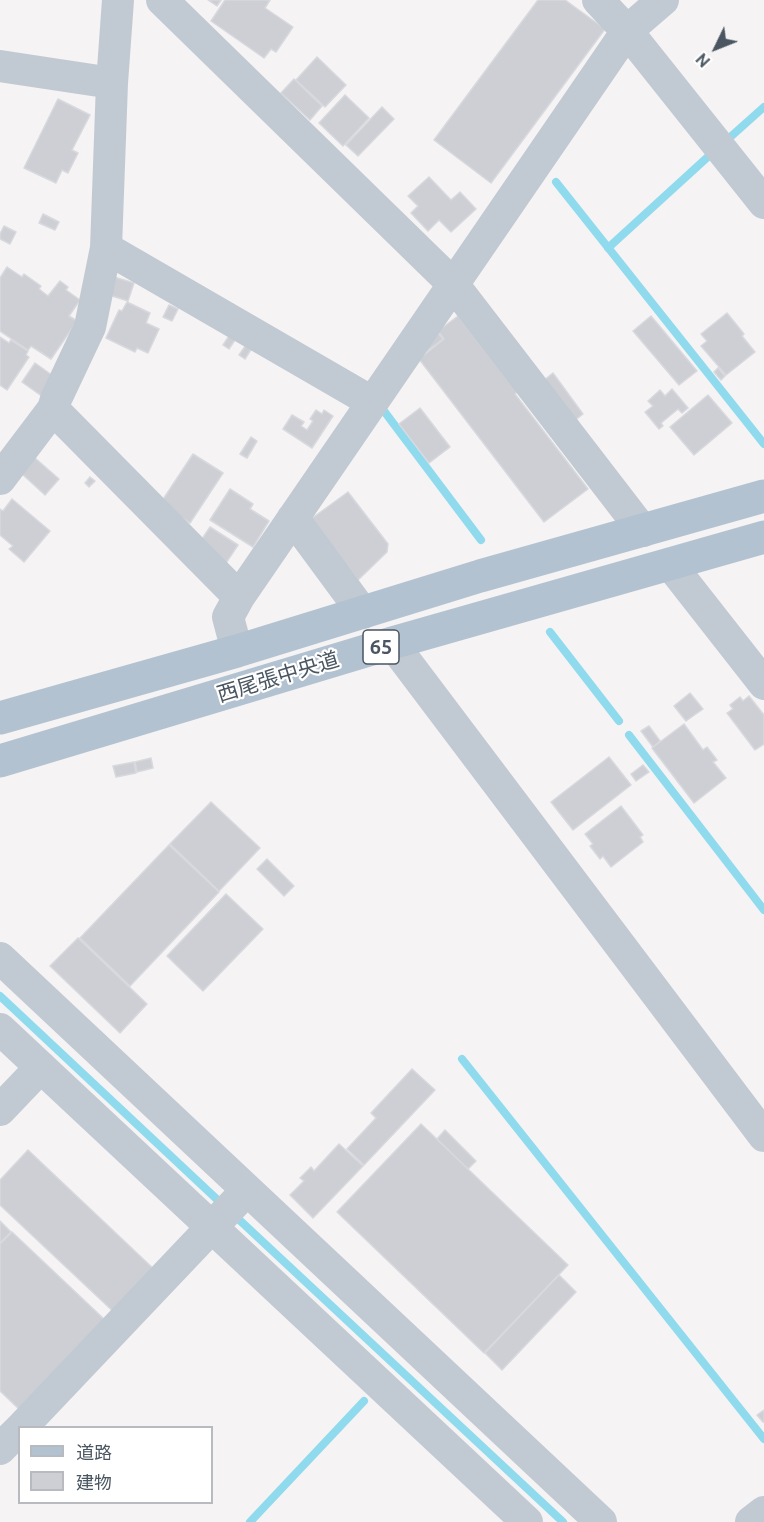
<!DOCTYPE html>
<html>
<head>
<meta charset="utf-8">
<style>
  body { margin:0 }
  #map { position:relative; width:764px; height:1522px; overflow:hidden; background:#f5f3f3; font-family:Ubuntu,"Noto Sans JP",sans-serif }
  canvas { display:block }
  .legend { position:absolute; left:18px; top:1426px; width:195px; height:78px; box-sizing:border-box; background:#fff; border:2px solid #b7bbc0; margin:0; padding:8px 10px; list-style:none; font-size:18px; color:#4a5661 }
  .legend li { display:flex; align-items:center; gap:12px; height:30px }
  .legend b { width:30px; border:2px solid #b7bbc0 }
  .north { position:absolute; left:686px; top:18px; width:60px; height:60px; -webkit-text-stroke:4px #fff; paint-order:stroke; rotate:227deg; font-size:16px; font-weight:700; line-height:24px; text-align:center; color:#4a5661 }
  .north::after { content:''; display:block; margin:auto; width:21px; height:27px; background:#4a5661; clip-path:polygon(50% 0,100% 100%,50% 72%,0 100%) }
</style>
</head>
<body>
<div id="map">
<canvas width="764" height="1522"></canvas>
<ul class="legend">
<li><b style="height:8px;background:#b3c2d1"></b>道路</li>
<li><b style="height:16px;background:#cdcfd5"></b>建物</li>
</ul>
<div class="north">N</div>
</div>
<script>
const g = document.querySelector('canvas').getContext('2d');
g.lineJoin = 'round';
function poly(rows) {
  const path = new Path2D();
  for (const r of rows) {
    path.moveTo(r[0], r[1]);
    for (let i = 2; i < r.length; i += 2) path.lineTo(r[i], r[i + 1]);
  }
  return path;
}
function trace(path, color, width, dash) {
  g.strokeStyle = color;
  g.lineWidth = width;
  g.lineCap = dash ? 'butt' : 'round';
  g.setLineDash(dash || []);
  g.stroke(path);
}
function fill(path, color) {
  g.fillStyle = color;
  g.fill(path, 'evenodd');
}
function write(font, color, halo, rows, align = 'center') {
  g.font = font + ' Ubuntu,"Noto Sans JP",sans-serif';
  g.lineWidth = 4.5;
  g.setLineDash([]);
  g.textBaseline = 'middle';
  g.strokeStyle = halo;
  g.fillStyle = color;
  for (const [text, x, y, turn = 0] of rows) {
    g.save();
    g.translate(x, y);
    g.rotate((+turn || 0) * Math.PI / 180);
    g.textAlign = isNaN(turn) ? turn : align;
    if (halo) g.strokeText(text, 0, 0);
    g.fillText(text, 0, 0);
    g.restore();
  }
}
trace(poly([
  [727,140,764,107],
  [556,182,764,444],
  [608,248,711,154],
  [384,411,481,540],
  [550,632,619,721],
  [629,735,764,910],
  [0,996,223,1205],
  [462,1059,764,1439],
  [233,1214,563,1522],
  [250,1522,364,1401]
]), '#90daee', 8);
const building = poly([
  [208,0,221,0,217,6,208,0],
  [225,0,270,0,265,8,293,27,276,52,271,49,264,58,211,21,225,0],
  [538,0,565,0,605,29,491,183,434,140,538,0],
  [317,57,346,85,325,107,296,80,317,57],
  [294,79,322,106,310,120,281,93,294,79],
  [345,95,369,118,343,146,319,123,345,95],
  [58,99,90,115,72,150,78,153,68,173,62,170,56,183,24,168,58,99],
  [382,107,394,119,358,156,346,145,382,107],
  [429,177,451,200,460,192,476,209,451,232,439,220,428,231,411,213,418,206,408,196,429,177],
  [43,214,59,222,55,230,39,223,43,214],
  [4,226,16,232,10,244,0,239,0,234,4,226],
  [7,267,22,277,24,274,41,286,39,289,48,296,60,281,68,287,66,290,80,300,69,316,77,321,51,359,31,346,28,350,0,331,0,278,7,267],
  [114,277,134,283,128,301,109,295,114,277],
  [127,302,150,313,146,323,159,329,148,353,137,348,135,352,106,338,119,310,122,311,127,302],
  [169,305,178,309,172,321,163,317,169,305],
  [727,313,744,334,742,336,755,352,726,375,701,346,707,341,701,334,727,313],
  [458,316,517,392,515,394,588,489,544,522,419,359,444,339,438,331,458,316],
  [651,316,697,371,679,385,633,331,651,316],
  [437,332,443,339,427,351,425,348,437,332],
  [229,336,235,340,229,349,223,345,229,336],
  [0,337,9,343,11,340,28,351,26,355,29,357,7,390,0,385,0,337],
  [246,345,252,348,245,359,239,355,246,345],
  [35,363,56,378,43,397,22,382,35,363],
  [718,368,725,376,721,380,714,372,718,368],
  [553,373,583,414,574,421,543,381,553,373],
  [672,389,688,408,682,413,678,409,661,423,663,426,659,429,645,412,653,406,648,401,660,390,665,396,672,389],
  [708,395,732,423,694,455,670,427,708,395],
  [420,408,450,447,429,463,399,424,420,408],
  [316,410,322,414,324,410,333,416,312,448,283,429,292,415,304,422,301,426,307,430,313,421,310,419,316,410],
  [251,437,257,441,247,458,240,454,251,437],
  [193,454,223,473,190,523,160,504,193,454],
  [35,458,59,479,45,495,21,473,35,458],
  [90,477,95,481,89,487,85,483,90,477],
  [230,489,253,504,250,509,269,521,253,547,210,520,230,489],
  [348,492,388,544,387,552,358,580,311,519,348,492],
  [12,499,50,531,24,562,9,549,13,546,0,535,0,509,3,511,12,499],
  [210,527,238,545,226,563,198,545,210,527],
  [690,693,703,709,686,721,674,706,690,693],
  [749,696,764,715,764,744,755,750,727,713,733,709,730,705,740,697,743,701,749,696],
  [684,724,703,750,707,747,717,760,713,762,726,778,694,803,652,748,684,724],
  [649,726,660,741,653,747,641,731,649,726],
  [609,757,631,785,573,830,551,802,609,757],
  [151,758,153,768,137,772,135,762,151,758],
  [134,762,136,773,116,777,113,766,134,762],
  [643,765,649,772,636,781,631,774,643,765],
  [211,802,260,848,219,891,170,844,211,802],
  [621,806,643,835,640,837,643,842,611,867,603,856,600,859,590,846,593,844,585,834,621,806],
  [169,845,219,892,130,986,80,938,169,845],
  [267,859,294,886,284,896,257,869,267,859],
  [226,894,263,929,203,991,167,956,226,894],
  [78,938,147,1004,120,1033,50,966,78,938],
  [412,1069,435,1090,364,1165,347,1149,376,1118,371,1113,412,1069],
  [421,1124,568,1265,484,1353,337,1212,421,1124],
  [445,1130,476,1161,468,1169,437,1139,445,1130],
  [339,1144,363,1166,313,1218,290,1195,304,1181,300,1178,311,1167,314,1171,339,1144],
  [28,1150,158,1273,118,1316,0,1205,0,1180,28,1150],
  [0,1221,11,1232,0,1243,0,1221],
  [12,1232,105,1320,20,1410,0,1391,0,1244,12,1232],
  [559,1275,576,1292,502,1370,485,1353,559,1275],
  [764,1410,764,1422,763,1422,757,1415,764,1410]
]);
fill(building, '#cdcfd5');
trace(building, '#d7d9de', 1.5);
trace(poly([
  [162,0,453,284,643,531],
  [598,0,627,31,764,203],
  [0,66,112,83],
  [106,248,372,402],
  [53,409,239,597],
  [0,479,53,409,56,399,90,327,106,248,112,83,118,0],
  [293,518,363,613],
  [670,564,764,684],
  [392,643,764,1136],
  [237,651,228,617,239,597,627,31,663,0],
  [0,958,601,1522],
  [0,1029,527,1522],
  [0,1110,41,1067],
  [21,1428,247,1190],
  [0,1449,20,1429],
  [751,1522,764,1512]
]), '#c1cad2', 32);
trace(poly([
  [0,718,237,651,480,576,764,496],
  [0,761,392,643,764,537]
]), '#b3c2d1', 33);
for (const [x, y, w] of [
  [381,647,36]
]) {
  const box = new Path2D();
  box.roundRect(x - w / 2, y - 17, w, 34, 4.5);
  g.fillStyle = '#fff';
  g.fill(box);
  trace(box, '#4a5661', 1.5);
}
write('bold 20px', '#4a5661', null, [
  ["65",381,647]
]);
write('21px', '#4a5661', '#fff', [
  ["西尾張中央道",278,677,-17]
]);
</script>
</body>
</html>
